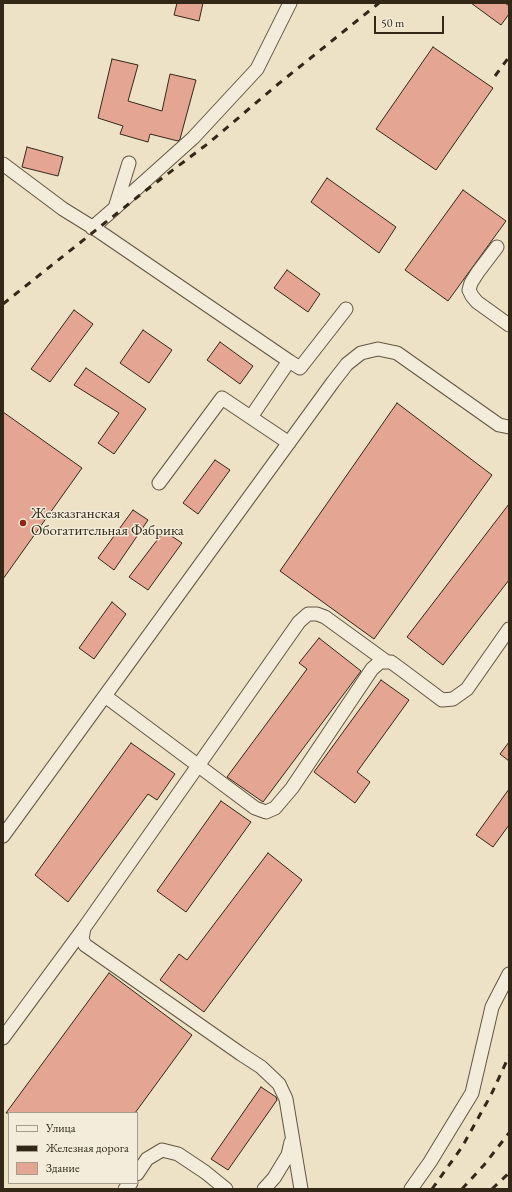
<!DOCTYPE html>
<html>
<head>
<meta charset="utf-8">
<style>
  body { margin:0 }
  #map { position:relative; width:512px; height:1192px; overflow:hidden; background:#ede1c6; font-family:"EB Garamond",serif }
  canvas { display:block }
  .frame { position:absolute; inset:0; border:4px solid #332717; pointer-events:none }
  .legend { position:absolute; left:8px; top:1112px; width:130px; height:72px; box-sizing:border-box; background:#f3ecda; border:1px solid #a69d8c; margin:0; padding:5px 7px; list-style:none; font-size:12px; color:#332717 }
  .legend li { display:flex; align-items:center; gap:8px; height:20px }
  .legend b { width:20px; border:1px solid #a69d8c }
  .scale { position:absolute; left:374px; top:16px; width:70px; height:18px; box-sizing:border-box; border:2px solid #332717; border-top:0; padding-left:5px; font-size:12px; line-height:14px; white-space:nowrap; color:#332717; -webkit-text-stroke:3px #f3ecda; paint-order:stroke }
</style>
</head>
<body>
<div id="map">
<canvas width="512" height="1192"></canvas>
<div class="frame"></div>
<ul class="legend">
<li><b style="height:5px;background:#f3ecda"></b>Улица</li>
<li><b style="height:5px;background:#332717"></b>Железная дорога</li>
<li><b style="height:11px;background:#e4a693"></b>Здание</li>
</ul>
<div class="scale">50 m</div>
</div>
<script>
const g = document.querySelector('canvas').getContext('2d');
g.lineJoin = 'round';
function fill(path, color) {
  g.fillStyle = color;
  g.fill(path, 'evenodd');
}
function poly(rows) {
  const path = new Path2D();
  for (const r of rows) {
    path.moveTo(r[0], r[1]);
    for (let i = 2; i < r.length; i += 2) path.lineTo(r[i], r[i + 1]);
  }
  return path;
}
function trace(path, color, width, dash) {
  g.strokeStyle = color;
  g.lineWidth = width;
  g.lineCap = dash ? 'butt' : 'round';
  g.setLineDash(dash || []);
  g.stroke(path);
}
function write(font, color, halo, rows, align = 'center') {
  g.font = font + ' "EB Garamond",serif';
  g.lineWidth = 3;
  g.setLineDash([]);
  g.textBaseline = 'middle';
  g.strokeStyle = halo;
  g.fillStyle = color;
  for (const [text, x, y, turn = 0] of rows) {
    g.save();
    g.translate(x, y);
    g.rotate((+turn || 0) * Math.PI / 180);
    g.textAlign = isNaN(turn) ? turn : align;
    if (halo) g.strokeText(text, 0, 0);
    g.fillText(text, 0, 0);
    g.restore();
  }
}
const building = poly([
  [177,3,203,3,199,21,174,15,177,3],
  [471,3,505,3,509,6,509,14,501,25,471,3],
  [433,47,493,88,436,170,376,129,433,47],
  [112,59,138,65,128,101,162,111,170,74,196,80,180,139,178,141,150,134,148,142,120,134,123,126,98,118,112,59],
  [27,147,63,157,58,176,22,167,27,147],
  [327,178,396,227,379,253,311,202,327,178],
  [463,190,506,221,448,301,405,270,463,190],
  [287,270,320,294,308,312,274,288,287,270],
  [74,310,93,324,50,382,31,369,74,310],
  [143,330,172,350,149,383,120,363,143,330],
  [220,342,253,366,240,384,207,360,220,342],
  [86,368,146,409,114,454,98,443,119,413,74,385,86,368],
  [397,403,492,475,374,639,280,571,397,403],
  [3,412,82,468,3,579,3,412],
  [215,460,230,470,198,514,183,503,215,460],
  [509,504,509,580,443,665,407,637,509,504],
  [133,510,148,520,114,570,98,558,133,510],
  [164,531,182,543,148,590,129,577,164,531],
  [112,602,126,614,94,659,79,648,112,602],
  [319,638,361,671,263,802,227,777,307,669,299,663,319,638],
  [381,680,409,700,357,772,370,782,355,803,314,772,381,680],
  [509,742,509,761,500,754,509,742],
  [131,743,175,774,157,800,148,794,68,902,35,875,131,743],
  [509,789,509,825,493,847,476,835,509,789],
  [221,801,251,822,186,912,157,891,221,801],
  [268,853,302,880,204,1012,160,980,179,954,187,960,268,853],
  [109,973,192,1035,135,1113,6,1113,109,973],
  [261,1087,276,1097,277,1100,228,1170,211,1159,261,1087]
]);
fill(building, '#e4a693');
trace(building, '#332717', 1);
const minor = poly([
  [3,164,63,209,97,230,289,361],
  [115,208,193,138,257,69,290,3],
  [92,228,115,208,129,163],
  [497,247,478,272,471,283,469,290,472,296,477,302,509,325],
  [251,417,289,361,300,368,346,309],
  [159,483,222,398,289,443],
  [105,696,255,808,266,812,275,808,292,788,372,669,380,662,391,662,402,670,442,700,453,699,467,689,509,629],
  [3,836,333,382,347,364,361,353,378,349,397,353,499,425,509,427],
  [84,928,82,939,85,945,241,1054,261,1067,279,1084,286,1099,301,1189],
  [3,1038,84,928,299,622,308,614,317,614,325,617,387,662],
  [137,1174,147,1159,162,1150,178,1154,205,1172,226,1189],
  [125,1189,131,1183],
  [264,1189,274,1178,288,1155,291,1142],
  [411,1189,430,1162,472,1093,492,1007,509,974]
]);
trace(minor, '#625643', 15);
trace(minor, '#f3ecda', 13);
trace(poly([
  [495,76,509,57],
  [3,304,145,191,210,142,277,85,379,3],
  [432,1189,462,1147,491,1095,509,1056],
  [462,1189,484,1165,509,1133],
  [492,1189,509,1173]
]), '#332717', 3, [7, 7]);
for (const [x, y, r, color] of [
  [23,523,4,"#8f2418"]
]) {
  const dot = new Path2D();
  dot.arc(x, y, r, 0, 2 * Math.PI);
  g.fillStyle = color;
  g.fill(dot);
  trace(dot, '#f3ecda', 1.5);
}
write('15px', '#332717', '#f3ecda', [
  ["Жезказганская",31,514],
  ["Обогатительная Фабрика",31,531]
], 'left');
</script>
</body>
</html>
